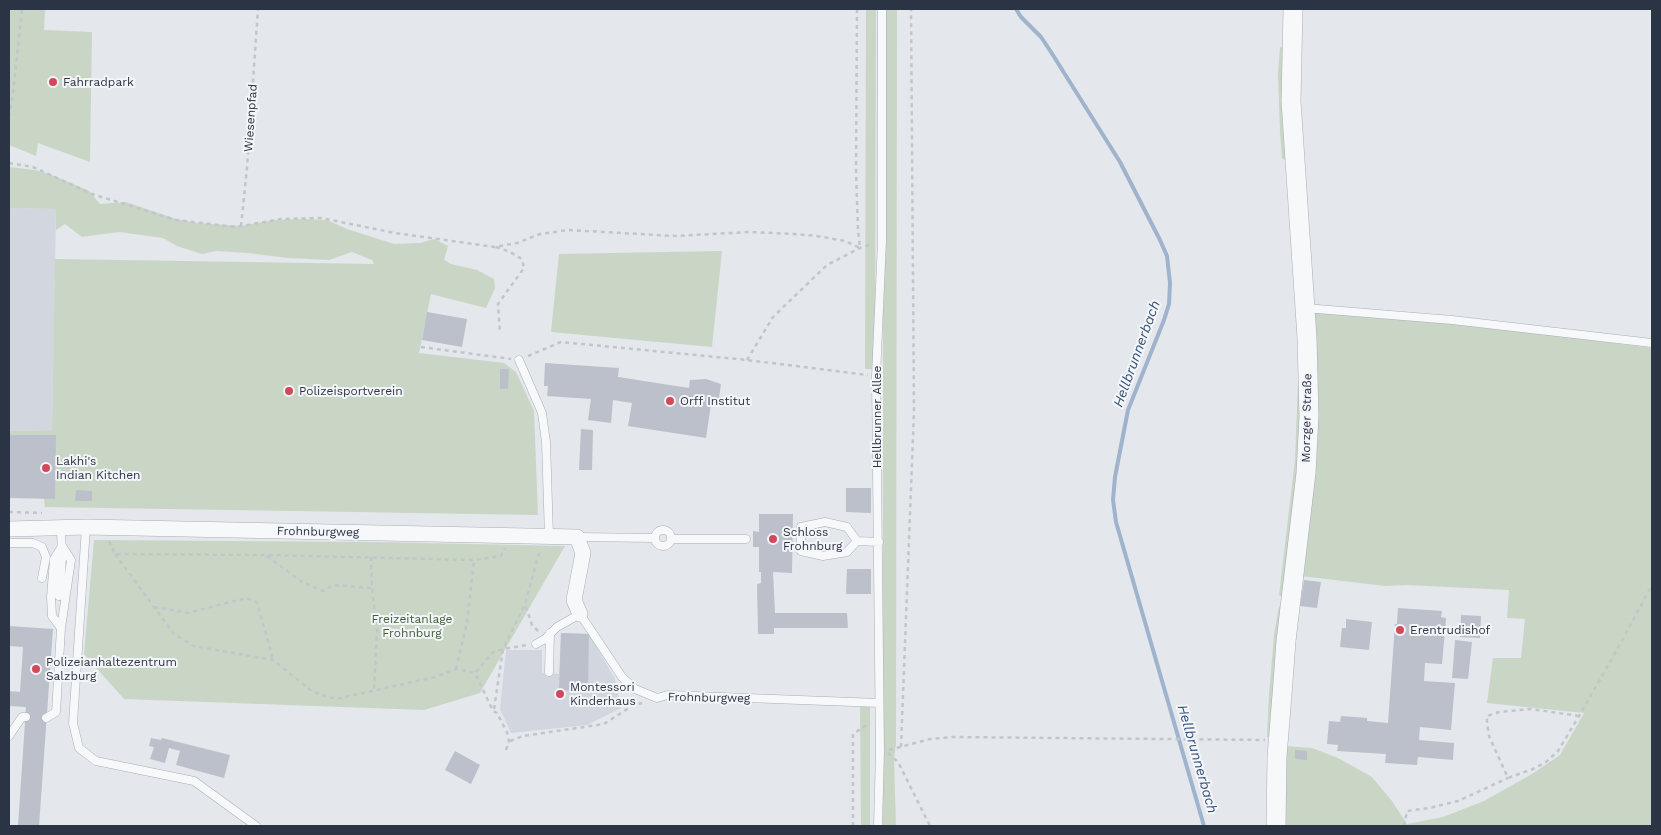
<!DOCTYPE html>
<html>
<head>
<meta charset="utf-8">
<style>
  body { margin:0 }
  #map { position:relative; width:1661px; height:835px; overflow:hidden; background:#e4e7ec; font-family:"Work Sans",sans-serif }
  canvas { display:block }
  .frame { position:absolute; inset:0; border:10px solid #2b3445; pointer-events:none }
</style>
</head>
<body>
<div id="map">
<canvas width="1661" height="835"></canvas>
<div class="frame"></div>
</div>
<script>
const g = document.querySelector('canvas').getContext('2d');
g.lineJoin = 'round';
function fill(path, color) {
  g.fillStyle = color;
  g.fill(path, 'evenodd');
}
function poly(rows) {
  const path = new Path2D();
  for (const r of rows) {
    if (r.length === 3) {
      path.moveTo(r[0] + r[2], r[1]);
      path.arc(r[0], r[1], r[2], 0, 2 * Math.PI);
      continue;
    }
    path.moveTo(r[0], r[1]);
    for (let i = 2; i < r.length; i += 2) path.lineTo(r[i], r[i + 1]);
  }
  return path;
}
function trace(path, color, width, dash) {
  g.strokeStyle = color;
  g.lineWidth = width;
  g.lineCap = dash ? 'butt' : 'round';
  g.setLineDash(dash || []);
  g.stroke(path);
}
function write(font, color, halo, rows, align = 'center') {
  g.font = font + ' "Work Sans",sans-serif';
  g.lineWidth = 4;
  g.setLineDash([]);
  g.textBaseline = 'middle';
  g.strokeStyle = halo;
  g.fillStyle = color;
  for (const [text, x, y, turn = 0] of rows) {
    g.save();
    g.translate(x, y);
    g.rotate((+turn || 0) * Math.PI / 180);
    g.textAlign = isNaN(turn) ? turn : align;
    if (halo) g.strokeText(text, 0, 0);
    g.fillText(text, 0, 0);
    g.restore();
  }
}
fill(poly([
  [9,208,56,209,52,430,9,431],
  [561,633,589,634,615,679,621,708,587,725,511,733,500,709,506,650,542,650,542,673,559,674]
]), '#d2d6de');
fill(poly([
  [9,9,45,9,44,30,92,32,90,162,38,143,36,156,9,145],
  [866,9,876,9,875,369,865,369],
  [883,9,897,9,896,744,894,759,896,826,883,826],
  [1280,47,1284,48,1286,160,1285,160,1282,158,1280,133,1278,73],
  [9,167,35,170,52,175,89,191,100,204,126,202,176,219,197,223,241,226,274,220,303,219,327,220,347,229,394,244,420,243,434,239,448,246,444,260,451,264,477,270,494,279,495,288,486,308,431,294,419,353,504,363,516,372,534,411,538,515,45,507,44,498,9,498,9,431,52,430,55,259,374,264,372,260,352,252,329,260,288,258,248,253,216,251,202,254,177,246,163,238,119,232,82,237,65,224,56,230,56,209,9,208],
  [722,251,712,347,551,332,559,254],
  [1313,304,1652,348,1652,826,1283,826,1285,746,1312,748,1338,758,1372,777,1392,801,1407,824,1443,817,1484,801,1532,774,1560,755,1584,713,1487,703,1493,658,1521,658,1525,619,1507,618,1509,590,1407,585,1385,586,1301,576],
  [1301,381,1301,447,1284,596,1281,596,1279,595,1295,460,1298,382],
  [94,540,374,542,565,546,480,693,424,710,124,699,84,654],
  [1279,606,1281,606,1269,737,1267,737,1269,694,1274,635],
  [860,707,870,707,870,826,861,826]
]), '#c9d6c5');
trace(poly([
  [1016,9,1021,17,1041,37,1051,52,1120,162,1160,240,1167,256,1170,283,1169,304,1164,320,1128,410,1115,477,1113,500,1116,522,1204,826]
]), '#9fb4cc', 4);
fill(poly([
  [427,312,467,319,462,347,422,340],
  [545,363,619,368,618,377,689,388,690,380,706,379,721,384,718,404,711,404,706,438,628,426,632,403,613,400,611,423,588,420,591,399,547,396,548,386,544,386],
  [500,369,509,369,508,389,500,389],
  [581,429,593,430,592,470,579,470],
  [9,435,56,435,55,499,9,498],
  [846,488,871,488,871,513,846,512],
  [76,490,92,491,92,501,75,501],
  [759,514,793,514,792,573,773,572,775,613,847,613,848,628,774,628,774,634,758,634,757,584,761,583,761,572,759,572,759,547,753,547,753,531,759,532],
  [847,569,871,569,871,594,846,594],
  [1304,580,1321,582,1317,608,1300,606],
  [1398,608,1442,611,1441,617,1446,618,1442,664,1425,663,1424,681,1455,683,1451,730,1420,727,1419,740,1454,743,1453,760,1418,757,1417,765,1385,763,1386,754,1337,751,1338,745,1327,744,1329,721,1340,722,1341,716,1367,718,1367,721,1388,723,1395,624,1397,624],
  [1461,615,1481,616,1480,638,1460,637],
  [1346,619,1372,622,1369,650,1340,647,1342,628,1346,628],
  [9,626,53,629,39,826,18,826,26,707,9,706,9,691,20,692,23,647,9,646],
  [561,633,589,634,588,691,559,690],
  [1455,640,1472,642,1468,679,1452,678],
  [151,738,161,740,162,738,230,755,224,778,176,765,180,751,169,748,165,763,150,759,154,747,149,746],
  [1295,750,1307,751,1307,760,1295,759],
  [455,751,480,765,471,784,445,770]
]), '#bbc0ca');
const service = poly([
  [1305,308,1452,320,1652,343],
  [519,360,542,413,546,442,549,536],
  [86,527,73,723,79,748,96,761,194,781,256,826],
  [663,538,8],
  [577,537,655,538],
  [671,539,746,539],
  [857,541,847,552,823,556,801,551,801,527,825,522,847,527,857,541,879,542],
  [9,543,33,543,42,547,46,557,42,578],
  [59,596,62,559,61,528],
  [61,628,52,616,51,597,54,559,62,546],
  [536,644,545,639,557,627,580,614,622,677,635,689,657,698,668,695,879,703],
  [549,672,550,633],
  [46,718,56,712,61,628,71,560,62,546],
  [9,736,22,717,26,717],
  [878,826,880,751,876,376,882,241,882,9]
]);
const minor = poly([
  [9,529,86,527,577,537,583,553,574,600,580,614]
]);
const tertiary = poly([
  [1276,826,1277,757,1283,682,1286,641,1306,473,1309,416,1307,338,1291,101,1293,9]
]);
trace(service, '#a9aeb7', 9);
trace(minor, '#a9aeb7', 16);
trace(tertiary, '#a9aeb7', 20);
trace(poly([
  [857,9,856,170,858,230,860,248],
  [9,117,13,94,22,9],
  [9,163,33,167,92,194,176,220,236,227,281,219,321,218,395,233,495,247,517,243,540,234,569,230,675,236,749,232,794,234,817,236,845,241,860,248],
  [241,226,247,168,258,9],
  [496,247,510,252,522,259,524,268,498,304,500,333],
  [421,347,511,359],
  [528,356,561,342,747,360,868,375],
  [747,360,773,317,827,265,860,248,873,244],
  [9,512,42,513],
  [109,541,115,554,266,555,474,560,501,556,505,548],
  [115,554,174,634,194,646,273,660,313,692,336,699,435,677,456,669,475,673],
  [267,556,302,582,323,591,333,585,372,588],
  [371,557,372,588,377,630,374,690],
  [154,607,188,613,246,598,257,602,273,660],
  [538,631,532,625,525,604,540,550],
  [456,669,467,623,474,560],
  [494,709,503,649,525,604],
  [1579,716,1531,709,1499,712,1487,716,1487,723,1489,736,1508,778,1533,769,1546,762,1558,751,1579,716,1613,657,1652,585],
  [510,741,523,736,604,724,632,706,642,703],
  [901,747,914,411,911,9],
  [506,750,509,741,507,732,497,713,493,711,475,673,493,652,503,649,527,645],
  [889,750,930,739,952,737,1265,740],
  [888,753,898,762,930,826],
  [853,826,853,734,870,723],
  [1404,826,1407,811,1429,808,1458,801,1508,778]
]), '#c2c5cb', 2.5, [4, 4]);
trace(service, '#f7f8fa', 8);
trace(minor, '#f7f8fa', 15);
trace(tertiary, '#f7f8fa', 19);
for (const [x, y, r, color] of [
  [53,82,5,"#d1495b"],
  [289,391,5,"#d1495b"],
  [670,401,5,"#d1495b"],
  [46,468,5,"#d1495b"],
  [773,539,5,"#d1495b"],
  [1400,630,5,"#d1495b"],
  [36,669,5,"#d1495b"],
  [560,694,5,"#d1495b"]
]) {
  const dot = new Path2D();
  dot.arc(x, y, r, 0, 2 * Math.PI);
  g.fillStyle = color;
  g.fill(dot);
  trace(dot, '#f4f6f9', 2);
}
write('12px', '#2b3445', '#f4f6f9', [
  ["Fahrradpark",63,82],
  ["Polizeisportverein",299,391],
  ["Orff Institut",680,401],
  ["Lakhi's",56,461],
  ["Indian Kitchen",56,475],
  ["Schloss",783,532],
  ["Frohnburg",783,546],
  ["Erentrudishof",1410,630],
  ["Polizeianhaltezentrum",46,662],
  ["Salzburg",46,676],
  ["Montessori",570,687],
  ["Kinderhaus",570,701]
], 'left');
write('12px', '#2b3445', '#f4f6f9', [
  ["Wiesenpfad",251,118,-86],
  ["Hellbrunner Allee",877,417,-90],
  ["Morzger Straße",1307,418,-89],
  ["Frohnburgweg",318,532,1],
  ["Frohnburgweg",709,698,1]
]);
write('12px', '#3f6138', '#f4f6f9', [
  ["Freizeitanlage",412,619],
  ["Frohnburg",412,633]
]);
write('italic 14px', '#34527a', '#f4f6f9', [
  ["Hellbrunnerbach",1137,354,-70],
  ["Hellbrunnerbach",1197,759,74]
]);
</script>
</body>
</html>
